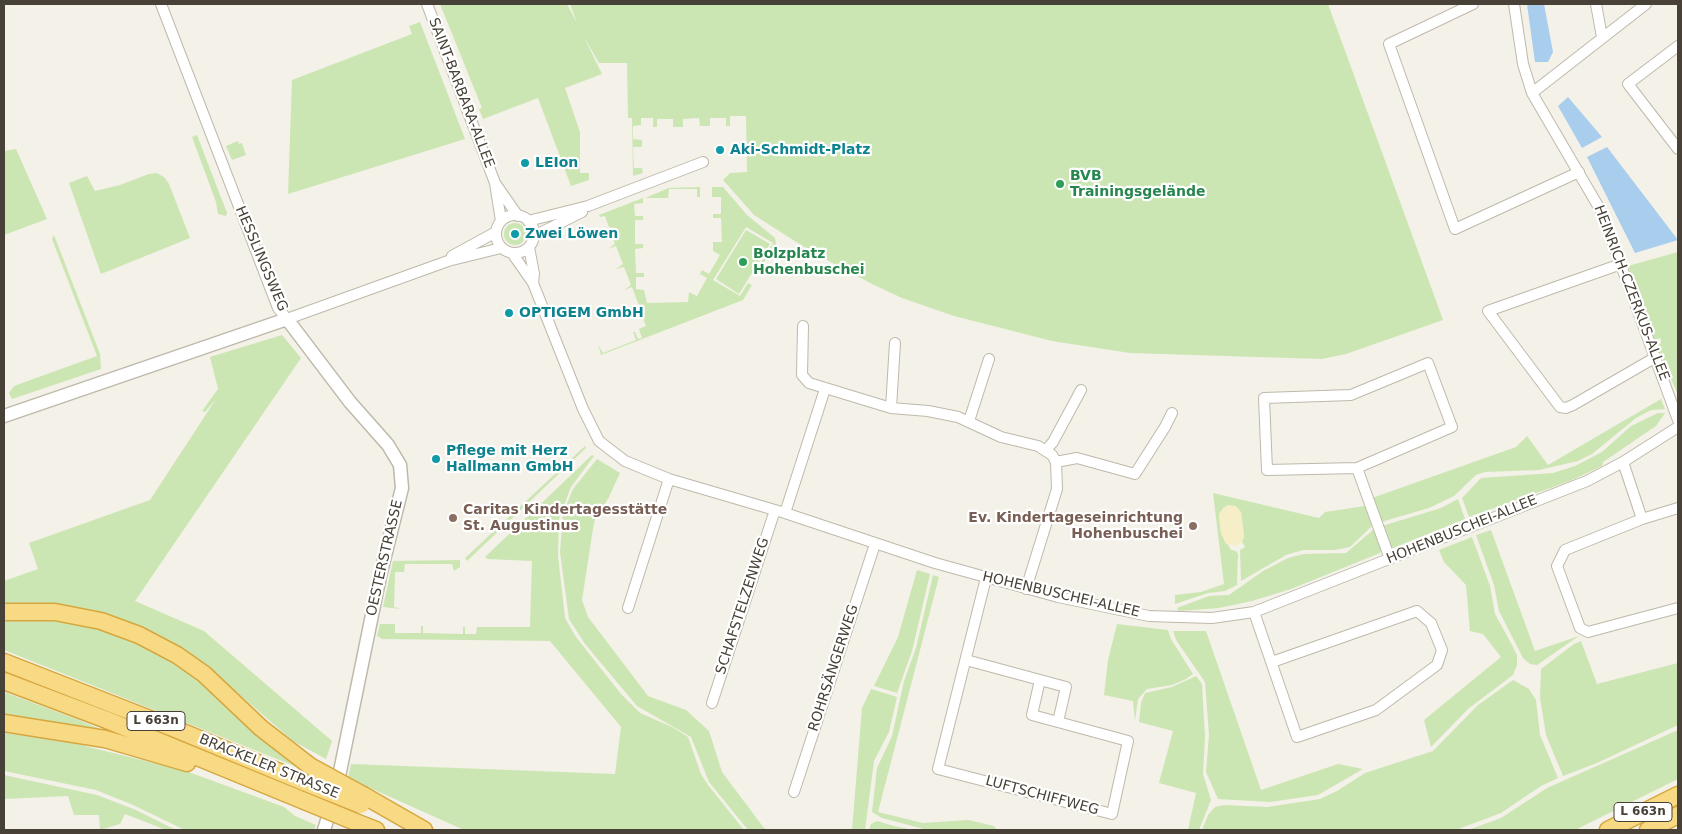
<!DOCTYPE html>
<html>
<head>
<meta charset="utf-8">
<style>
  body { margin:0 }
  #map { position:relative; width:1682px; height:834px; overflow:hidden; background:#f3f1e8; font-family:"DejaVu Sans",sans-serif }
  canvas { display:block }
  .frame { position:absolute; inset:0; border:5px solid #474137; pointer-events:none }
</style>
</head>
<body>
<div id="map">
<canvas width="1682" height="834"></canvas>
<div class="frame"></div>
</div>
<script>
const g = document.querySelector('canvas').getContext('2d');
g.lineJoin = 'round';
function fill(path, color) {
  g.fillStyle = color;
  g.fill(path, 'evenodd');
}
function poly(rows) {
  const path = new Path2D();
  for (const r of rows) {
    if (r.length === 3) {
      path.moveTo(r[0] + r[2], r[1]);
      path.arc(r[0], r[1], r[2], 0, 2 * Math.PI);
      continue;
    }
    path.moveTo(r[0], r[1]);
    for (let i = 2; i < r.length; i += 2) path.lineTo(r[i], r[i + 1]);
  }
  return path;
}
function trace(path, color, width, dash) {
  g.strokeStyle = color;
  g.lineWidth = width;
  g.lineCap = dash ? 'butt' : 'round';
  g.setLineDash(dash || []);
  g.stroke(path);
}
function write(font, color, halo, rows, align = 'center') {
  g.font = font + ' "DejaVu Sans",sans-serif';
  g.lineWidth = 4.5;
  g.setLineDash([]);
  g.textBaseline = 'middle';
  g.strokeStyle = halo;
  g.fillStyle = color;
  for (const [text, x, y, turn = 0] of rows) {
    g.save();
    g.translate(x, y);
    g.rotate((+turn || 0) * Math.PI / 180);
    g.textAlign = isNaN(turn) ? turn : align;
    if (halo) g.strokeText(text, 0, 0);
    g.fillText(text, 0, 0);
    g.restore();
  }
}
fill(poly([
  [440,4,567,4,577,23,570,4,1328,4,1443,320,1346,354,1322,359,1130,353,1052,341,954,316,902,298,874,285,812,252,754,215,723,180,730,173,747,172,746,116,730,116,730,126,726,126,726,118,710,118,710,126,700,126,699,118,683,119,683,127,673,127,673,119,657,119,657,127,653,127,653,118,641,118,641,125,633,126,633,139,642,140,642,147,633,147,634,168,642,168,643,173,633,176,632,118,628,118,627,63,599,63,584,37,602,74,565,88,580,132,580,173,589,173,589,180,571,186,538,98,483,119,479,109,482,108],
  [420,22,465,139,288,194,292,80,412,34,409,26],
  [197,135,227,213,226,216,218,214,216,202,192,137],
  [238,141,239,144,242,143,246,155,232,160,226,146],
  [16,149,47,219,4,235,4,151],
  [157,173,164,177,169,184,190,238,101,274,69,183,87,176,95,191,120,185,149,174],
  [700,187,700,197,697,197,697,189,669,189,668,198,645,198,669,188],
  [712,187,723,187,747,215,775,238,776,244,765,261,755,272,773,243,746,227,713,280,740,296,748,283,752,285,743,300,601,355,598,345,603,353,636,340,633,332,635,332,638,339,642,338,639,329,646,326,639,307,631,309,639,306,632,287,624,290,631,285,624,267,616,269,623,264,616,246,608,249,615,244,605,216,600,217,599,215,643,198,643,203,634,204,635,216,643,216,643,220,635,220,635,244,643,244,643,248,635,249,636,273,644,273,644,277,636,277,636,289,644,290,647,303,688,302,689,292,697,296,707,278,700,274,702,270,709,274,720,255,713,251,713,242,722,242,721,218,713,218,713,214,721,214,721,197,712,197],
  [515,234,11],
  [746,230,770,244,739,294,716,279],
  [54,235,100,354,101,369,12,399,9,393,14,386,97,356,52,239],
  [1678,252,1678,395,1657,345,1661,343,1661,340,1660,338,1655,340,1628,266],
  [282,335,301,358,135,601,204,631,332,741,326,759,293,741,202,662,161,637,89,612,4,603,4,581,38,569,29,543,150,500,216,399,205,412,202,411,218,389,210,357],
  [1661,399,1665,409,1651,410,1636,418,1592,454,1578,461,1539,470,1485,472,1476,475,1454,496,1429,508,1381,522,1372,498,1516,447,1527,436,1548,465],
  [1658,413,1665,413,1656,426,1603,462,1602,466,1570,481,1469,517,1462,498,1481,478,1553,473,1575,466,1602,452,1631,426],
  [585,446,586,448,467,561,465,558],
  [592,455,594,456,571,487,559,519,558,556,565,618,576,637,621,694,640,713,672,727,688,737,701,774,708,785,744,830,464,830,348,778,351,764,615,774,621,727,550,641,382,639,377,636,380,624,395,624,395,633,421,633,421,626,423,626,423,633,463,634,463,627,465,627,465,634,476,634,477,627,530,627,532,561,488,559,485,557],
  [597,459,620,473,609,497,594,522,582,600,588,617,648,696,686,710,709,731,722,772,764,828,769,830,748,830,709,782,691,737,637,706,585,644,569,619,560,552,563,513,573,489],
  [1213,493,1319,518,1325,512,1365,506,1372,526,1350,547,1335,550,1303,550,1286,555,1241,581,1240,550,1245,547,1242,542,1244,536,1241,512,1224,507,1219,514,1221,533,1231,550,1236,551,1238,554,1237,585,1225,591,1208,593,1175,604,1175,595,1201,592,1224,584],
  [1458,499,1465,519,1393,548,1390,546,1382,526,1441,508],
  [1374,529,1382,549,1380,553,1291,589,1252,601,1219,608,1179,611,1177,608,1209,596,1229,595,1263,571,1288,558,1304,554,1346,553],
  [1491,530,1535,651,1579,636,1537,665,1530,664,1523,658,1499,611,1494,585,1476,535],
  [1472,537,1490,586,1495,614,1512,645,1517,655,1517,665,1513,675,1468,709,1431,747,1424,720,1501,657,1483,634,1470,631,1466,585,1444,562,1439,550],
  [460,560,460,567,454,571,452,564,405,564,404,572,395,572,394,607,401,609,383,607,393,561],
  [917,570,930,574,912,651,897,693,874,686,898,637],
  [933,575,939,577,878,812,923,823,968,820,994,826,997,830,924,829,882,818,872,812,877,768,892,736,904,681,916,648],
  [4,619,70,619,133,638,185,668,302,769,4,650],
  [1117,624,1168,630,1171,639,1193,674,1186,679,1172,685,1147,689,1138,699,1135,721,1133,701,1104,695,1108,660],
  [1173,631,1206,631,1261,790,1338,764,1363,769,1318,795,1270,802,1218,799,1206,772,1209,735,1205,682,1176,640],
  [1581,641,1597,684,1678,663,1678,725,1597,763,1563,776,1546,735,1540,698,1541,669,1574,644],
  [1196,676,1202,684,1205,737,1203,774,1211,800,1199,830,1188,830,1196,793,1159,783,1173,731,1139,722,1141,703,1145,693,1172,687],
  [1513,680,1529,689,1536,700,1540,735,1558,778,1541,786,1501,813,1456,830,1202,830,1208,815,1215,807,1224,805,1267,807,1320,799,1337,791,1365,773,1433,751,1478,705],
  [871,689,897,697,889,732,874,761,865,830,852,830,862,708],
  [4,692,76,719,120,737,4,718],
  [1678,730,1678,779,1575,830,1468,830,1501,818,1547,788],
  [4,733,61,740,186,771,284,807,295,816,316,825,314,830,185,830,133,805,96,790,4,771],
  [4,775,97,795,136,810,176,830,166,830,125,814,120,824,100,830,99,815,74,815,68,796,4,799],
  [877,821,894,826,914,830,869,830,871,824]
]), '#cce6b3');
fill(poly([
  [1227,505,1236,506,1241,512,1244,536,1242,542,1236,546,1226,544,1221,533,1219,514]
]), '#f6eec6');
fill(poly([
  [1527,4,1544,4,1553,52,1548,62,1535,62],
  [1568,97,1602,137,1582,148,1558,106],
  [1607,147,1678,240,1635,253,1587,157]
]), '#a8cded');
const minor = poly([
  [161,4,278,308,287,319,448,261,501,248],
  [427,4,495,183,501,221],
  [1473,4,1389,44,1455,229,1579,172],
  [1514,4,1523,64,1532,93,1601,211,1678,420],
  [1596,4,1602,37],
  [1678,46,1628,84,1678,149],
  [1532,93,1646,4],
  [495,183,518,216],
  [515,234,19],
  [528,221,588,206,703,162],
  [534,236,582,212],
  [529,247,534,274,533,283],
  [512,253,533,283,583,409,599,441,625,461,669,479,785,513,935,563,1058,597,1149,616,1212,618,1254,612,1587,481,1623,462,1678,427],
  [452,256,496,232],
  [1621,264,1488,311,1560,407,1566,408,1573,405,1656,357],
  [803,326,802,375,809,383,891,408,928,411,958,417,1001,437,1038,446,1052,455,1056,462,1057,489,1026,589],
  [891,408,895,343],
  [969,421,989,359],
  [1046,450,1053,442,1081,390],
  [1056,462,1077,458,1135,474,1165,427,1172,413],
  [1623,462,1642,519,1678,508],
  [1357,468,1267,470,1264,398,1351,395,1428,363,1452,427,1357,468,1390,559],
  [785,513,825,389],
  [1642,519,1565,550,1557,566,1580,628,1588,632,1678,608],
  [628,608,669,479],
  [1254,612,1297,737,1376,710,1437,665,1442,650,1431,623,1417,611,1272,662],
  [966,660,1066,687,1058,722,1128,741,1112,814,938,769,986,578],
  [1040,680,1032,715,1058,722],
  [712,703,775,510],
  [794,792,875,544]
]);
const tertiary = poly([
  [4,416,287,319,350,402,388,445,400,465,402,488,380,576,336,791,324,830]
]);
const trunk = poly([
  [4,612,55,612,101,621,139,635,177,655,204,674,261,728,310,766],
  [4,662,173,728,306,783],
  [4,681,107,720,302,800],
  [4,723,105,739,187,763],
  [363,795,424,830],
  [358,823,376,830],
  [1608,830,1678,795],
  [1648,830,1678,815]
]);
trace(minor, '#bfb9ab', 12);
trace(tertiary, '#bfb9ab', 15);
trace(trunk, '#d7a73f', 19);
trace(minor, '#fff', 10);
trace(tertiary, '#fff', 12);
trace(trunk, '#f8da85', 16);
const trunkBridge = poly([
  [310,766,363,795],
  [306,783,361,805],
  [302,800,358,823]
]);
trace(trunkBridge, '#d7a73f', 19, []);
trace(trunkBridge, '#f8da85', 16);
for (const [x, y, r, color] of [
  [720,150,5,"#0f9aa8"],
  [525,163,5,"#0f9aa8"],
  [1060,184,5,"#2e9e5b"],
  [515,234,5,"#0f9aa8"],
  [743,262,5,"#2e9e5b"],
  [509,313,5,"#0f9aa8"],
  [436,459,5,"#0f9aa8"],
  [453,518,5,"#8d6e63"],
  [1193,526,5,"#8d6e63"]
]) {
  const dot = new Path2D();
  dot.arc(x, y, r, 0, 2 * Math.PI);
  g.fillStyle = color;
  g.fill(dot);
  trace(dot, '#fff', 2);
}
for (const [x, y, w] of [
  [156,721,58],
  [1643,812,58]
]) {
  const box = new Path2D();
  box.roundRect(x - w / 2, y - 9.5, w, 19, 4);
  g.fillStyle = '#fff';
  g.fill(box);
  trace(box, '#474137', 1);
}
write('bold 12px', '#474137', null, [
  ["L 663n",156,721],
  ["L 663n",1643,812]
]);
write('14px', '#474137', '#fff', [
  ["SAINT-BARBARA-ALLEE",461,93,69],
  ["HESSLINGSWEG",261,259,67],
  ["HEINRICH-CZERKUS-ALLEE",1631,293,69],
  ["HOHENBUSCHEI-ALLEE",1462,530,-22],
  ["OESTERSTRASSE",385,558,-77],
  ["HOHENBUSCHEI-ALLEE",1061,595,13],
  ["SCHAFSTELZENWEG",743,606,-72],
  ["ROHRSÄNGERWEG",834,668,-72],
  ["BRACKELER STRASSE",269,767,22],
  ["LUFTSCHIFFWEG",1042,796,15]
]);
write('bold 14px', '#0d838f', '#fff', [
  ["Aki-Schmidt-Platz",730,150],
  ["LEIon",535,163],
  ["Zwei Löwen",525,234],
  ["OPTIGEM GmbH",519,313],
  ["Pflege mit Herz",446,451],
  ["Hallmann GmbH",446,467]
], 'left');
write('bold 14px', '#27864d', '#fff', [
  ["BVB",1070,176],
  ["Trainingsgelände",1070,192],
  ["Bolzplatz",753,254],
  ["Hohenbuschei",753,270]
], 'left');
write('bold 14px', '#785e54', '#fff', [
  ["Caritas Kindertagesstätte",463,510],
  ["St. Augustinus",463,526],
  ["Ev. Kindertageseinrichtung",1183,518,"right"],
  ["Hohenbuschei",1183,534,"right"]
], 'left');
</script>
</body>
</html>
